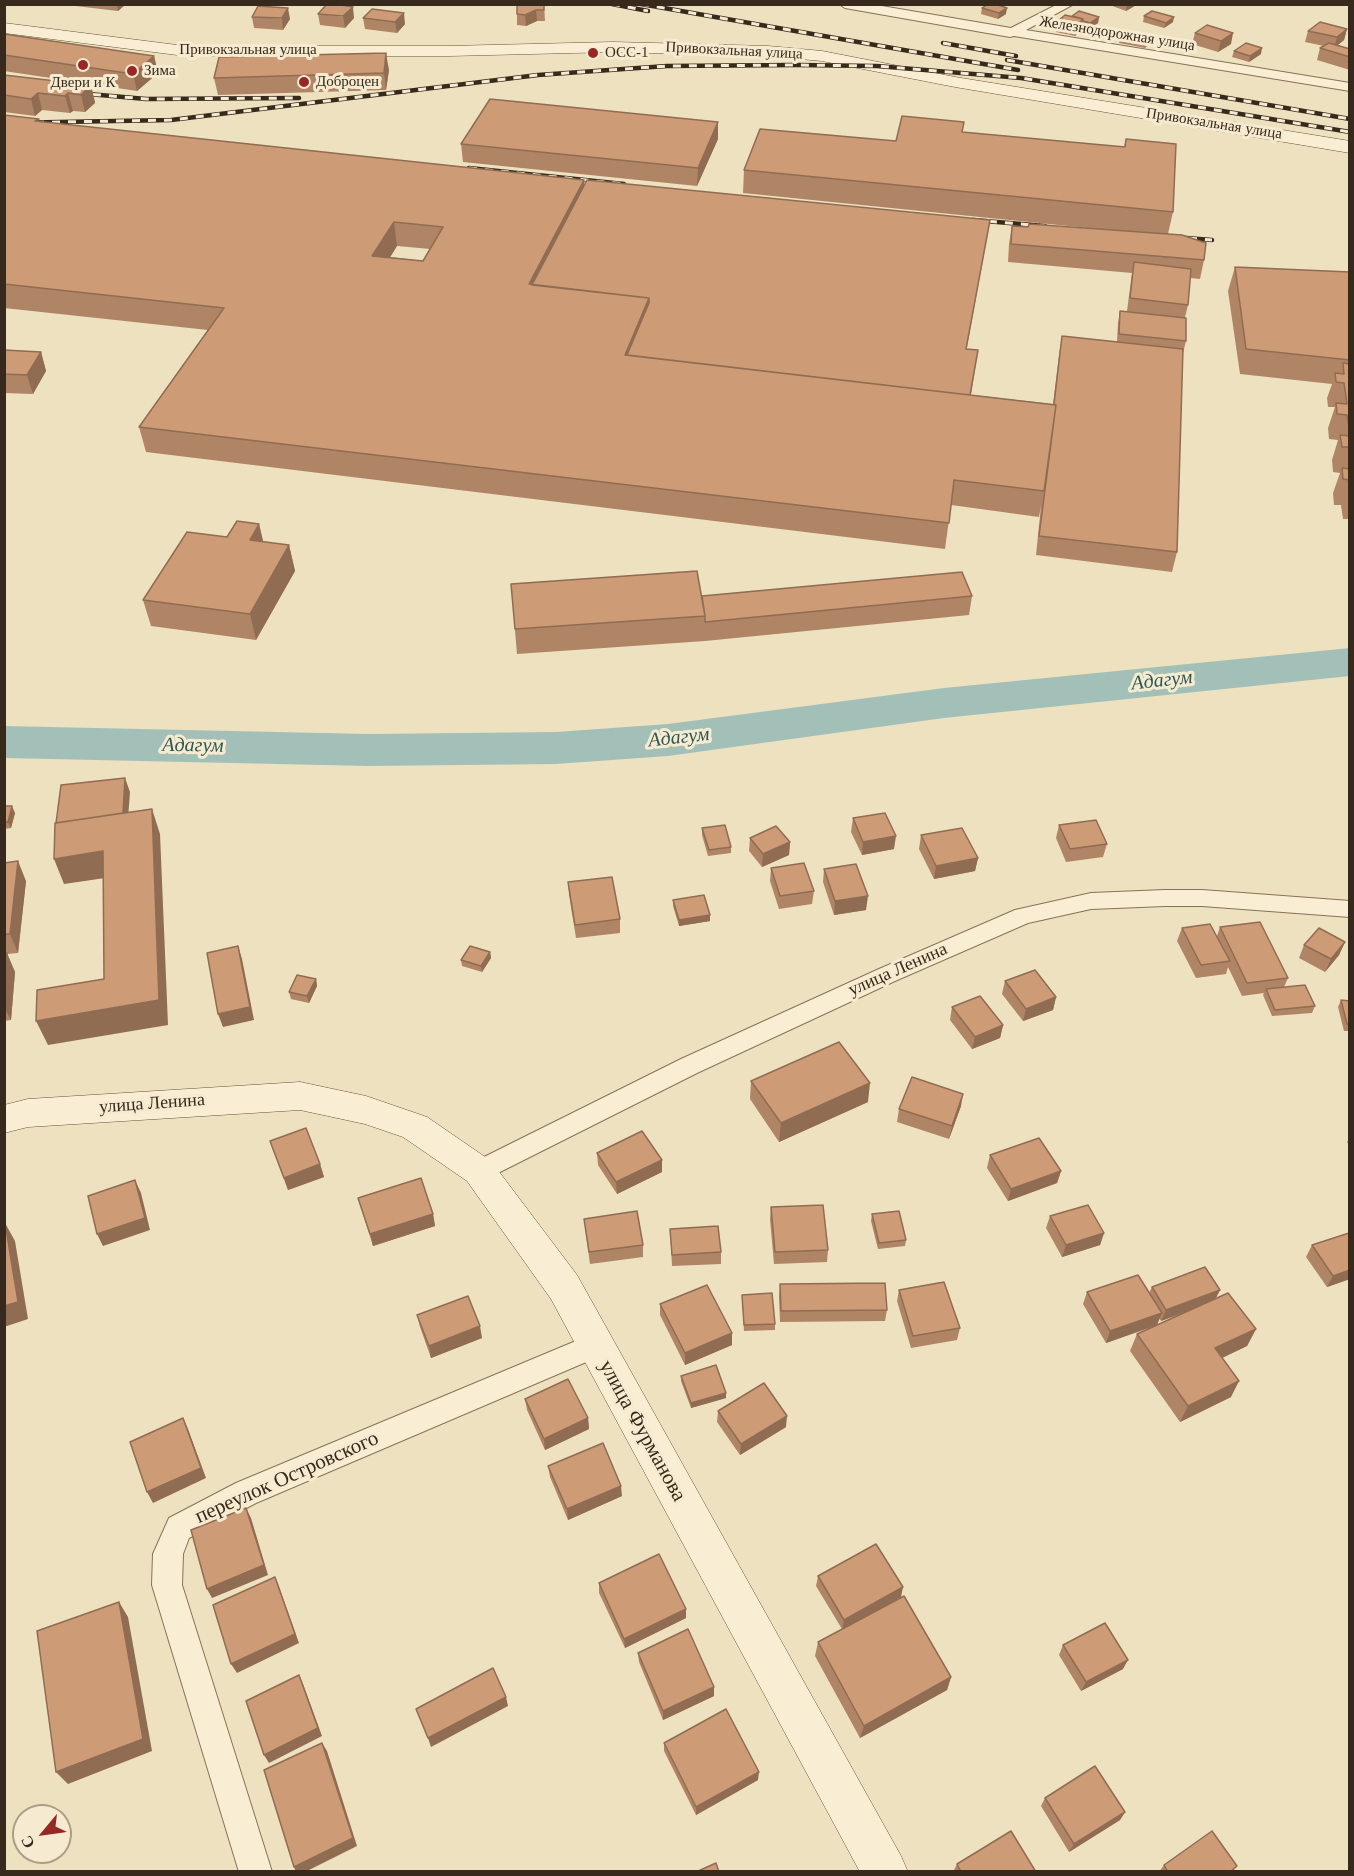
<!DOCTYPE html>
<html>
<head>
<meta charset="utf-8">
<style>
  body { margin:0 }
  #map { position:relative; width:1354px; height:1876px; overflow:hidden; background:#eee1c0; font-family:Georgia,serif }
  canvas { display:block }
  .frame { position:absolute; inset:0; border:6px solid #372a1c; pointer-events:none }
  .north { position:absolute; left:12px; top:1804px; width:60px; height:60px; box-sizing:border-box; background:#f6ebd0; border:2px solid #aa9e88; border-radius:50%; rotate:241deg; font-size:16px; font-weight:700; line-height:24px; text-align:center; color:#372a1c }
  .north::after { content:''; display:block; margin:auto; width:21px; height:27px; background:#972827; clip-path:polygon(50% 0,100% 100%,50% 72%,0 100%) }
</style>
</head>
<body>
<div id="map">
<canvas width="1354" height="1876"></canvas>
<div class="frame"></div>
<div class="north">С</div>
</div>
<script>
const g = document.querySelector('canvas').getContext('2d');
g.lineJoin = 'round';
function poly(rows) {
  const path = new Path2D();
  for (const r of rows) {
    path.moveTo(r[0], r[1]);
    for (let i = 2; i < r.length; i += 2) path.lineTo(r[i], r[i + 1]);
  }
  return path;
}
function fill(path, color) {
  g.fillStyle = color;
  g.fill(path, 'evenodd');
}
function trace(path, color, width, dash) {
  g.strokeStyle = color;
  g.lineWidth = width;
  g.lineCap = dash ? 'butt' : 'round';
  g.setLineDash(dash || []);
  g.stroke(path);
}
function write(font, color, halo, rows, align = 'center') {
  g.font = font + ' Georgia,serif';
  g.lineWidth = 6;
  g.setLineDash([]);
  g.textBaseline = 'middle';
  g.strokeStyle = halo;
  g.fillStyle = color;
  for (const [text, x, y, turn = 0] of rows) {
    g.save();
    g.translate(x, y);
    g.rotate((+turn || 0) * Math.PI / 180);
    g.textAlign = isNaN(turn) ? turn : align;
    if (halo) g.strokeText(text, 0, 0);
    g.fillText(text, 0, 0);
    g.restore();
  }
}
fill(poly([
  [1350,648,1350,676,944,718,668,756,556,764,368,766,4,758,4,726,368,734,556,732,668,724,944,688,1350,648]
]), '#a3c0b8');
const street = poly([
  [839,4,870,4,1011,28,1058,4,1074,4,1026,30,1350,83,1350,91,1014,36,1010,37,845,8,839,4],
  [1165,890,1202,890,1350,901,1350,917,1202,906,1165,906,1091,909,1028,923,895,981,697,1073,488,1178,479,1182,470,1178,466,1171,470,1164,681,1059,879,969,1015,910,1091,893,1165,890],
  [595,1333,605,1336,609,1345,605,1354,256,1503,189,1538,183,1554,182,1585,272,1872,239,1872,152,1585,153,1554,169,1518,236,1483,595,1333]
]);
const secondary = poly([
  [4,23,185,46,449,46,613,42,768,46,822,51,955,77,1350,141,1350,153,955,87,822,61,768,56,613,52,449,56,185,56,4,33,4,23],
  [300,1082,366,1096,427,1117,491,1161,577,1275,901,1856,908,1872,860,1872,551,1299,467,1181,403,1137,365,1124,300,1110,28,1127,4,1133,4,1105,28,1099,300,1082]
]);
trace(street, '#877258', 2);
trace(secondary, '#69533b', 1);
fill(street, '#f9eed3');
fill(secondary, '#f9eed3');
const rail = poly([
  [612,4,648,11],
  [641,4,1018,70],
  [943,43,1016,56],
  [1007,60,1350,119],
  [77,93,146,99,299,98],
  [4,123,171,120,538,75,667,66,797,65,877,66,1021,78,1350,132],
  [469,168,624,184],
  [973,220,1045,226],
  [1173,237,1212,240]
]);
trace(rail, '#372a1c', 4.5);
trace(rail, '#f6ebd0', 3, [8]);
fill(poly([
  [66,4,126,4,118,11,67,5],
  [544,4,545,21,537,21,526,26,517,25,517,14],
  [1107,4,1138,4,1126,11],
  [982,8,1006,14,998,19,981,14],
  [372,9,405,24,397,33,365,29,363,18],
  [318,14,354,18,345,28,320,25],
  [1072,16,1099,17,1098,23,1089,29,1082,27,1081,30,1075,36,1056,32,1058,21],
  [1144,16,1173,22,1164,28,1143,22],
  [252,17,290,19,283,30,254,28],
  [1347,29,1344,40,1338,45,1350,49,1350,70,1317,60,1320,48,1324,46,1305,42,1308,31],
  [1195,33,1231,44,1218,52,1192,44],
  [4,34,154,56,158,73,137,91,4,71],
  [1120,37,1149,43,1145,48,1119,43],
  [1234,51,1261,54,1249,62,1232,57],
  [389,70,386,90,218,95,214,78],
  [4,75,91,85,95,103,85,112,73,111,70,113,42,110,35,116,4,112],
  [4,115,40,122,584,180,584,185,990,220,966,349,978,350,971,395,1053,404,1059,355,1062,336,1117,342,1118,323,1120,311,1127,311,1132,273,1008,262,1009,244,1012,226,1118,231,743,193,744,170,896,141,963,132,1124,147,1126,139,1173,212,1168,234,1204,260,1200,279,1190,278,1188,305,1185,317,1186,341,1183,353,1177,552,1172,572,1036,555,1041,506,1039,517,951,505,945,549,146,452,139,427,208,330,4,308],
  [397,246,430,249,423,261,390,257],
  [718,122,718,139,697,186,463,162,461,144],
  [1235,267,1350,272,1350,519,1343,519,1341,505,1334,505,1333,493,1340,473,1333,472,1332,460,1338,440,1329,439,1328,428,1335,407,1328,407,1327,398,1332,384,1240,374,1228,291],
  [4,350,41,352,46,371,33,394,4,393],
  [259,524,263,542,289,545,295,571,256,640,151,626,143,600,227,537],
  [511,584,702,596,972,596,969,615,705,641,517,654],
  [4,806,15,813,11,828,4,829],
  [853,818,894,849,862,855,851,832],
  [1059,825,1107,844,1103,857,1066,862,1056,838],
  [702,828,731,847,731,853,708,856,702,835],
  [921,835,978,858,975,871,934,879,919,849],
  [750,838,790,842,789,855,762,867,749,851],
  [4,863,26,881,18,953,7,954,15,972,11,1020,4,1021],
  [771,868,814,891,812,904,779,909,770,881],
  [824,869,866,910,834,915,823,882],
  [568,882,620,919,620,933,576,938,569,895],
  [673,900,710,915,710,921,679,926,673,906],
  [1220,927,1288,978,1284,987,1315,1006,1312,1013,1272,1016,1263,995,1264,993,1242,996,1228,967,1226,974,1196,978,1177,941,1182,928,1217,936],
  [1345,942,1339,955,1325,972,1299,958,1304,945],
  [490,952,491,958,482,972,462,966,461,960],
  [316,979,317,986,309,1003,291,999,289,992],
  [1005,981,1056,997,1053,1010,1023,1021,1002,994],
  [1341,1000,1350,1001,1350,1031,1344,1031,1338,1007],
  [952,1007,1003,1025,1000,1038,972,1049,950,1020],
  [751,1081,868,1102,779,1142,750,1099],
  [961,1106,949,1139,897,1122,899,1109],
  [1350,1137,1350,1147,1347,1142],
  [270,1142,320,1164,324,1177,288,1190],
  [597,1153,662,1172,617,1194,598,1165],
  [990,1155,1061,1171,1057,1183,1008,1201,987,1168],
  [358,1198,433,1214,435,1226,373,1246],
  [771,1207,828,1250,827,1262,774,1264,770,1219],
  [872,1214,906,1240,905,1246,878,1249,871,1221],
  [1050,1216,1104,1233,1100,1245,1062,1257,1046,1228],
  [584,1219,643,1245,643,1257,590,1264],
  [670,1229,721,1252,721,1264,672,1266],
  [1312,1245,1350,1279,1327,1287,1306,1257],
  [780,1284,887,1310,885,1321,780,1322,779,1296],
  [1152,1287,1220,1290,1216,1298,1256,1329,1247,1346,1222,1358,1231,1397,1180,1422,1130,1351,1137,1334,1186,1312,1161,1321,1159,1318,1157,1325,1106,1343,1083,1304,1087,1292,1149,1293],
  [899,1290,960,1328,957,1340,911,1348,897,1301],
  [742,1295,775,1324,775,1330,744,1331],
  [660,1304,732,1333,732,1345,685,1365,660,1315],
  [417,1315,482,1338,431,1358,420,1327],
  [681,1376,726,1398,691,1408,681,1381],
  [525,1399,588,1418,589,1429,545,1450,527,1410],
  [718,1411,786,1427,740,1455,717,1422],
  [548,1466,622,1496,568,1520,550,1477],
  [818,1576,901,1597,879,1609,951,1677,947,1690,860,1738,815,1656,818,1642,842,1629,816,1586],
  [599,1583,686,1618,625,1648,599,1593],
  [1063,1645,1123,1669,1081,1691,1059,1655],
  [638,1653,714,1687,714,1696,663,1720,639,1662],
  [664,1743,758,1780,696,1815,664,1751],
  [1045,1798,1125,1812,1120,1820,1069,1852,1041,1806],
  [957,1864,1036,1872,953,1872],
  [1164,1865,1237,1866,1232,1872,1159,1872]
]), '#b08565');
fill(poly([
  [117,4,126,4,118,11],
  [1127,4,1138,4,1126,11],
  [353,7,354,18,345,28,343,16],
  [288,8,290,19,283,30,282,18],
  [1007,8,1006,14,998,19,999,13],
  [536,10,537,21,526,26,525,15],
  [404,13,405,24,397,33,395,22],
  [1099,17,1098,23,1089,29,1090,23],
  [1174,17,1173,22,1164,28,1166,23],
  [1083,19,1081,30,1075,36,1077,25],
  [1347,29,1344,40,1334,48,1337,37],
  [1233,33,1231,44,1218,52,1221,41],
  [1150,38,1149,43,1145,48,1146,43],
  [1262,48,1261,54,1249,62,1250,56],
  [386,53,389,70,386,90,384,73],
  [154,56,158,73,137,91,133,74],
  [91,85,95,103,85,112,81,95],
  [38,93,42,110,35,116,31,99],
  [68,93,73,111,70,113,65,96],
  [718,122,718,139,697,186,698,168],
  [584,180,585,203,540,291,529,284],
  [990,220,987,238,963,368,966,349],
  [394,222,397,246,376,280,372,256],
  [649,298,649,322,625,360,625,355],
  [41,352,46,371,33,394,27,375],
  [259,524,265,549,250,540],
  [289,545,295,571,256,640,250,614],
  [125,778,130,792,127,832,122,819],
  [12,806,15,813,11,828,8,822],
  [152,809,160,834,168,1025,48,1045,36,1021,159,1000],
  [896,836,894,849,862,855,863,842],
  [790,842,789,855,762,867,763,854],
  [103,851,112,877,64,884,54,859],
  [978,858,975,871,934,879,936,866],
  [18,861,26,881,18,953,10,934],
  [868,896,866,910,834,915,835,901],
  [710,915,710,921,679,926,679,920],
  [1345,942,1339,955,1325,972,1331,959],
  [238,946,242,959,254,1020,223,1027,218,1014],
  [490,952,491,958,482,972,481,966],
  [7,953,15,972,11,1020,4,1007,4,974],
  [316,979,317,986,309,1003,307,996],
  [1056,997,1053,1010,1023,1021,1026,1009],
  [1003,1025,1000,1038,972,1049,975,1037],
  [870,1083,868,1102,779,1142,781,1123],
  [963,1094,961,1106,949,1139,952,1126],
  [662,1160,662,1172,617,1194,616,1182],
  [320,1164,324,1177,288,1190,284,1178],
  [1061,1171,1057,1183,1008,1201,1011,1189],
  [135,1180,141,1193,150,1230,103,1246,97,1234],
  [433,1214,435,1226,373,1246,370,1234],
  [5,1223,15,1241,28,1319,4,1327],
  [1104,1233,1100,1245,1062,1257,1066,1245],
  [1350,1270,1350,1279,1327,1287,1333,1276],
  [1220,1290,1214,1301,1161,1321,1166,1310],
  [1162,1313,1157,1325,1106,1343,1110,1331],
  [480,1326,482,1338,431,1358,429,1346],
  [1256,1329,1247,1346,1207,1365,1215,1348],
  [732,1333,732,1345,685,1365,685,1353],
  [1239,1381,1231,1397,1180,1422,1188,1406],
  [726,1393,726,1398,691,1408,691,1403],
  [787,1416,786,1427,740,1455,741,1444],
  [183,1418,188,1429,206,1478,153,1503,147,1492],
  [588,1418,589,1429,545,1450,544,1439],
  [621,1486,622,1496,568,1520,567,1509],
  [246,1508,251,1518,268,1575,212,1598,207,1589],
  [275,1577,279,1587,299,1643,237,1673,231,1664],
  [903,1587,901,1597,842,1630,844,1620],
  [119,1602,128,1617,152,1751,68,1784,56,1772],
  [686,1609,686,1618,625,1648,624,1639],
  [1128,1660,1123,1669,1081,1691,1086,1682],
  [299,1675,303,1684,322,1736,269,1763,264,1755],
  [951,1677,947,1690,860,1738,864,1726],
  [714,1687,714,1696,663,1720,663,1711],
  [506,1697,508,1706,431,1747,428,1738],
  [322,1743,327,1751,357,1846,305,1872,296,1872,294,1867],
  [759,1772,758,1780,696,1815,696,1807],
  [1125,1812,1120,1820,1069,1852,1074,1844]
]), '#906c52');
const building = poly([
  [327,4,335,4,353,7,343,16,318,14,327,4],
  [517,4,544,4,544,10,536,10,525,15,517,14,517,4],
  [988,4,995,4,1007,8,999,13,982,8,988,4],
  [258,6,288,8,282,18,252,17,258,6],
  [372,9,404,13,395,22,363,18,372,9],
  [1079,11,1099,17,1090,23,1083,21,1083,19,1072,16,1079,11],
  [1152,11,1174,17,1166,23,1144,16,1152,11],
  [1065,15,1083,19,1077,25,1058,21,1065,15],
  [1320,22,1347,29,1337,37,1308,31,1320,22],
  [1207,25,1233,33,1221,41,1195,33,1207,25],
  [1124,32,1150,38,1146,43,1120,37,1124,32],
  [4,34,154,56,133,74,4,55,4,34],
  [1246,43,1262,48,1250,56,1234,51,1246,43],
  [1329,43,1350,49,1350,57,1320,48,1329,43],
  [386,53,384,73,214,78,219,57,386,53],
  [4,75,91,85,81,95,68,93,65,96,38,93,31,99,4,95,4,75],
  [490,99,718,122,698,168,461,144,490,99],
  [4,115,39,119,35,121,584,180,529,284,649,298,625,355,1056,405,1044,491,954,480,949,523,139,427,224,308,4,284,4,115],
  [394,222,443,227,423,261,372,256,394,222],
  [902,116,964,122,962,132,1125,147,1126,139,1176,144,1173,212,744,170,760,129,896,141,902,116],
  [587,180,990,220,966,349,978,350,970,395,627,355,649,303,649,298,532,285,587,180],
  [1029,224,1182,235,1206,243,1204,260,1011,244,1012,226,1028,227,1029,224],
  [1134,262,1191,269,1188,305,1130,298,1134,262],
  [1235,267,1350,272,1350,360,1246,349,1235,267],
  [1120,311,1186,318,1186,341,1119,334,1120,311],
  [1062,336,1183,349,1177,552,1039,536,1056,405,1054,404,1062,336],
  [4,350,41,352,27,375,4,374,4,350],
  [1343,363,1350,364,1350,432,1347,415,1337,414,1336,403,1347,404,1344,383,1336,382,1335,373,1344,374,1343,363],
  [1340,435,1350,436,1350,449,1349,447,1342,447,1340,435],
  [1342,468,1350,469,1350,480,1343,479,1342,468],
  [237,521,259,524,250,540,289,545,250,614,143,600,187,532,227,537,237,521],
  [697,571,705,616,515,629,511,584,697,571],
  [962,572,972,596,705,622,705,616,702,596,962,572],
  [125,778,123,813,56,823,61,785,125,778],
  [4,806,12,806,8,822,4,822,4,806],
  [152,809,159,1000,36,1021,37,990,104,979,103,851,54,859,55,823,152,809],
  [885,813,896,836,863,842,853,818,885,813],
  [1096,820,1107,844,1070,849,1059,825,1096,820],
  [725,825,731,847,709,850,702,828,725,825],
  [776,826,790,842,763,854,750,838,776,826],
  [962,828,978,858,936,866,921,835,962,828],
  [18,861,10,934,4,934,4,863,18,861],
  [804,863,814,891,780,896,771,868,804,863],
  [856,864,868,896,835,901,824,869,856,864],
  [612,877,620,919,575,925,568,882,612,877],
  [704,895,710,915,679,920,673,900,704,895],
  [1260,922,1288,978,1247,983,1220,927,1260,922],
  [1210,924,1230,961,1201,965,1182,928,1210,924],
  [1319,928,1345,942,1331,959,1304,945,1319,928],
  [238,946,250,1007,218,1014,207,953,238,946],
  [470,946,490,952,481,966,461,960,470,946],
  [4,953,7,953,4,974,4,953],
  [1035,970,1056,997,1026,1009,1005,981,1035,970],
  [297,975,316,979,307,996,289,992,297,975],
  [1305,985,1315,1006,1275,1010,1266,989,1305,985],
  [980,996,1003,1025,975,1037,952,1007,980,996],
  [1341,1000,1350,1001,1350,1024,1347,1024,1341,1000],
  [839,1042,870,1083,781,1123,751,1081,839,1042],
  [912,1077,963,1094,952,1126,899,1109,912,1077],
  [306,1128,320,1164,284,1178,270,1141,306,1128],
  [642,1131,662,1160,616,1182,597,1153,642,1131],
  [1039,1138,1061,1171,1011,1189,990,1155,1039,1138],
  [421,1178,433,1214,370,1234,358,1198,421,1178],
  [135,1180,145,1218,97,1234,88,1196,135,1180],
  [823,1205,828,1250,775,1252,771,1207,823,1205],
  [1088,1205,1104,1233,1066,1245,1050,1216,1088,1205],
  [637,1211,643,1245,589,1252,584,1219,637,1211],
  [899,1211,906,1240,879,1243,872,1214,899,1211],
  [5,1223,18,1302,4,1306,4,1224,5,1223],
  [718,1226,721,1252,672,1255,670,1229,718,1226],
  [1349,1233,1350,1234,1350,1270,1333,1276,1312,1245,1349,1233],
  [1205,1267,1220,1290,1166,1310,1152,1287,1205,1267],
  [1138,1275,1162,1313,1110,1331,1087,1292,1138,1275],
  [944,1282,960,1328,913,1336,899,1290,944,1282],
  [885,1283,887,1310,781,1311,780,1284,885,1283],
  [707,1285,732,1333,685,1353,660,1304,707,1285],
  [772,1293,775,1324,744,1325,742,1295,772,1293],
  [1228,1293,1256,1329,1215,1348,1239,1381,1188,1406,1137,1334,1228,1293],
  [468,1296,480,1326,429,1346,417,1315,468,1296],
  [716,1365,726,1393,691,1403,681,1376,716,1365],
  [568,1379,588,1418,544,1439,525,1399,568,1379],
  [764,1383,787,1416,741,1444,718,1411,764,1383],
  [183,1418,201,1468,147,1492,130,1442,183,1418],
  [603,1443,621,1486,567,1509,548,1466,603,1443],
  [246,1508,264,1565,207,1589,191,1530,246,1508],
  [876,1544,903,1587,844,1620,818,1576,876,1544],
  [659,1554,686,1609,624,1639,599,1583,659,1554],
  [275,1577,295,1634,231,1664,213,1605,275,1577],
  [904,1596,951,1677,864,1726,818,1642,904,1596],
  [119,1602,143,1739,56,1772,37,1631,119,1602],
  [1105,1623,1128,1660,1086,1682,1063,1645,1105,1623],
  [688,1629,714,1687,663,1711,638,1653,688,1629],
  [493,1668,506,1697,428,1738,416,1709,493,1668],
  [299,1675,318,1728,264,1755,246,1701,299,1675],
  [726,1709,759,1772,696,1807,664,1743,726,1709],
  [322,1743,353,1838,294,1867,264,1770,322,1743],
  [1095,1766,1125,1812,1074,1844,1045,1798,1095,1766],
  [1011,1831,1036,1872,961,1872,957,1864,1011,1831],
  [1212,1831,1237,1866,1230,1872,1168,1872,1164,1865,1212,1831],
  [716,1863,719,1872,696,1872,716,1863]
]);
fill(building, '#cd9b75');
trace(building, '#906c52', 1.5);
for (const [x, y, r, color] of [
  [593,53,6,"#972827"],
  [83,65,6,"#972827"],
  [132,71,6,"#972827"],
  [304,82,6,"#972827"]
]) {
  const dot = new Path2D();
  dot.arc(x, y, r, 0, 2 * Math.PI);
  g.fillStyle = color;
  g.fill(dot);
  trace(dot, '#f6ebd0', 2);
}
write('15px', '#372a1c', '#f6ebd0', [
  ["Железнодорожная улица",1117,34,9],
  ["Привокзальная улица",248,50],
  ["Привокзальная улица",734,51,3],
  ["Привокзальная улица",1214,124,9]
]);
write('15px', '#372a1c', '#f6ebd0', [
  ["ОСС-1",605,53],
  ["Зима",144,71],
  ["Доброцен",316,82],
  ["Двери и К",83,83,"center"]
], 'left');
write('18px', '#372a1c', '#f6ebd0', [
  ["улица Ленина",898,970,-24],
  ["улица Ленина",152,1104,-4]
]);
write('italic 20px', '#2b5755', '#f6ebd0', [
  ["Адагум",1162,681,-6],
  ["Адагум",679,738,-6],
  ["Адагум",193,746,1]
]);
write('21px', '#372a1c', '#f6ebd0', [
  ["улица Фурманова",642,1431,61],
  ["переулок Островского",287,1478,-24]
]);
</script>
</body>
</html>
